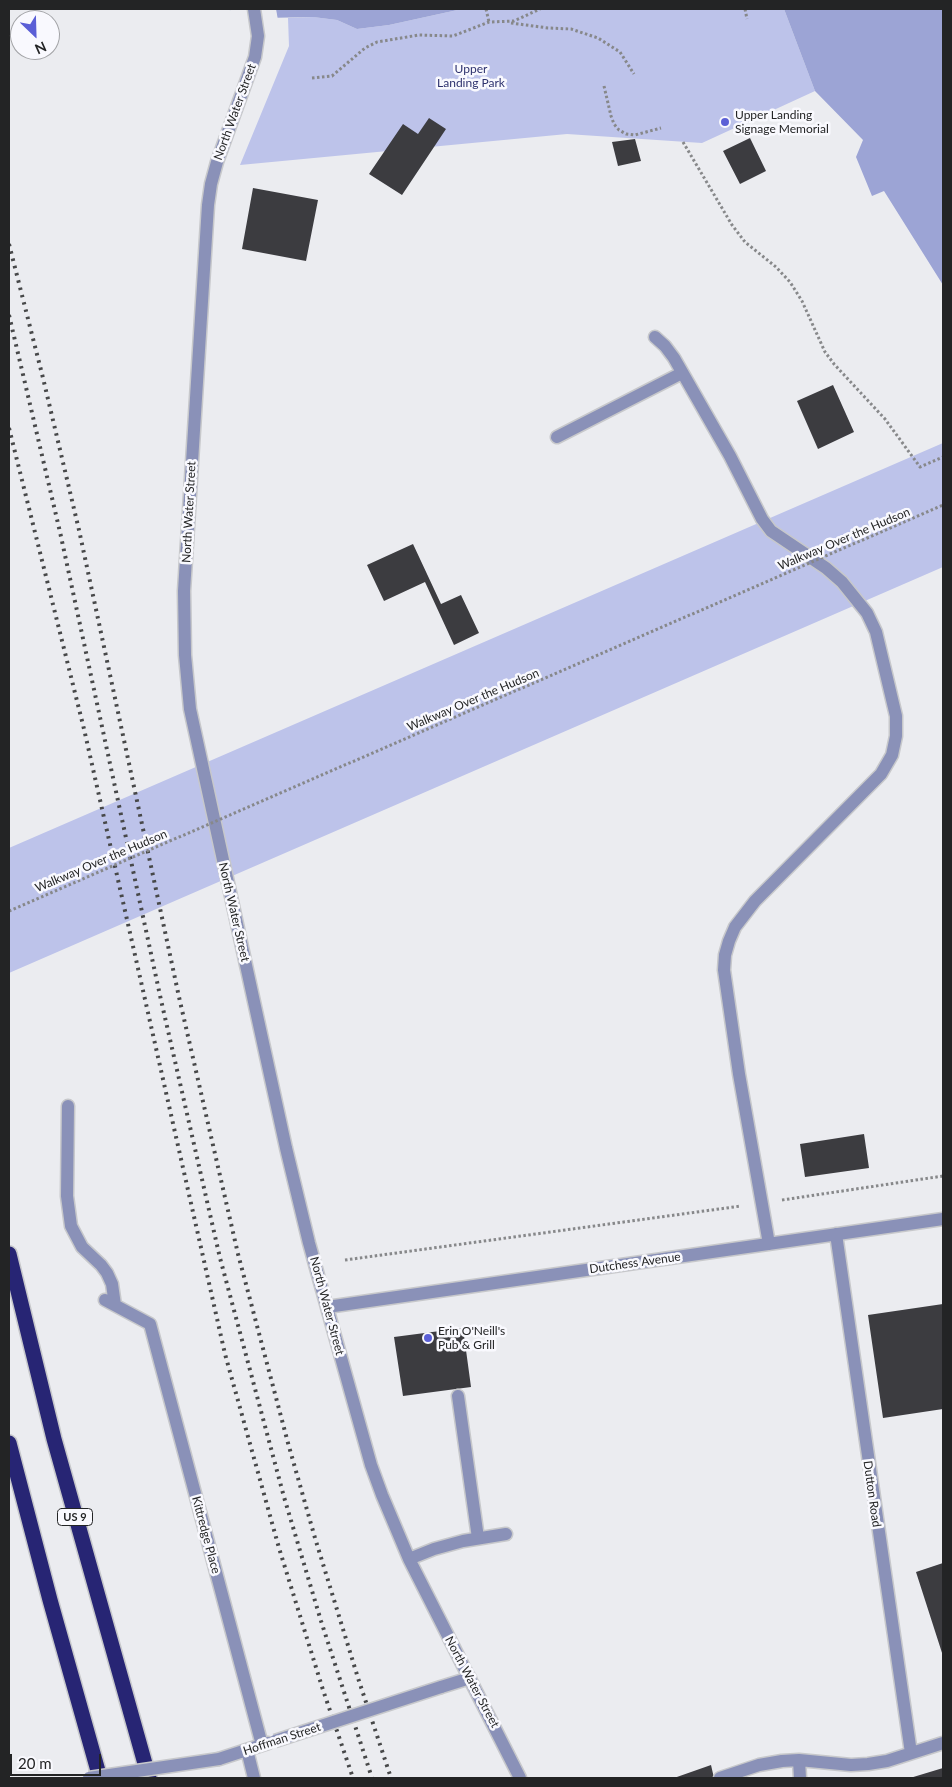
<!DOCTYPE html>
<html>
<head>
<meta charset="utf-8">
<style>
  body { margin:0 }
  #map { position:relative; width:952px; height:1787px; overflow:hidden; background:#ebecf0; font-family:Lato,sans-serif }
  canvas { display:block }
  .frame { position:absolute; inset:0; border:10px solid #232425; pointer-events:none }
  .north { position:absolute; left:10px; top:10px; width:50px; height:50px; box-sizing:border-box; background:#f9f9fe; border:1px solid #a3a4a7; border-radius:50%; rotate:156deg; font-size:14px; font-weight:700; line-height:20px; text-align:center; color:#232425 }
  .north::after { content:''; display:block; margin:auto; width:18px; height:22px; background:#5b5fd6; clip-path:polygon(50% 0,100% 100%,50% 72%,0 100%) }
  .scale { position:absolute; left:10px; top:1754px; width:91px; height:22px; box-sizing:border-box; border:2px solid #232425; border-top:0; padding-left:6px; font-size:15px; line-height:18px; white-space:nowrap; color:#232425; -webkit-text-stroke:4px #f9f9fe; paint-order:stroke }
</style>
</head>
<body>
<div id="map">
<canvas width="952" height="1787"></canvas>
<div class="frame"></div>
<div class="north">N</div>
<div class="scale">20 m</div>
</div>
<script>
const g = document.querySelector('canvas').getContext('2d');
g.lineJoin = 'round';
function fill(path, color) {
  g.fillStyle = color;
  g.fill(path, 'evenodd');
}
function poly(rows) {
  const path = new Path2D();
  for (const r of rows) {
    path.moveTo(r[0], r[1]);
    for (let i = 2; i < r.length; i += 2) path.lineTo(r[i], r[i + 1]);
  }
  return path;
}
function trace(path, color, width, dash) {
  g.strokeStyle = color;
  g.lineWidth = width;
  g.lineCap = dash ? 'butt' : 'round';
  g.setLineDash(dash || []);
  g.stroke(path);
}
function write(font, color, halo, rows, align = 'center') {
  g.font = font + ' Lato,sans-serif';
  g.lineWidth = 5;
  g.setLineDash([]);
  g.textBaseline = 'middle';
  g.strokeStyle = halo;
  g.fillStyle = color;
  for (const [text, x, y, turn = 0] of rows) {
    g.save();
    g.translate(x, y);
    g.rotate((+turn || 0) * Math.PI / 180);
    g.textAlign = isNaN(turn) ? turn : align;
    if (halo) g.strokeText(text, 0, 0);
    g.fillText(text, 0, 0);
    g.restore();
  }
}
fill(poly([
  [462,9,784,9,815,91,702,143,567,134,240,165,289,46,288,18,313,17,337,20,357,29,389,25],
  [943,443,943,567,9,973,9,848]
]), '#bdc3ea');
fill(poly([
  [225,9,462,9,389,25,357,29,337,20,313,17,265,18],
  [784,9,943,9,943,285,884,191,872,196,856,157,863,140,815,91]
]), '#9ca4d5');
fill(poly([
  [230,9,276,9,278,20,265,20,231,13]
]), '#ebecf0');
fill(poly([
  [429,118,446,129,402,195,369,174,403,124,418,134],
  [750,138,766,171,740,184,723,151],
  [635,139,641,161,618,166,612,142],
  [253,188,318,200,306,261,242,249],
  [833,385,854,432,818,449,797,401],
  [413,544,441,604,461,595,479,633,454,645,425,582,384,601,367,565],
  [864,1134,869,1168,805,1177,800,1144],
  [943,1304,943,1409,883,1418,868,1315],
  [463,1328,471,1387,403,1396,394,1337],
  [943,1563,943,1656,916,1572],
  [711,1765,714,1778,674,1778],
  [943,1768,943,1778,910,1778]
]), '#3c3c40');
const minor = poly([
  [254,9,258,36,255,57,217,162,211,184,208,205,184,591,185,655,190,709,286,1148,309,1243,371,1465,382,1495,409,1559,520,1778],
  [655,337,665,346,674,358,730,456,762,519,771,531,826,568,842,582,867,613,876,632,896,716,896,736,892,755,881,774,755,901,735,927,729,941,725,955,724,970,739,1074,769,1244],
  [557,437,682,373],
  [68,1106,67,1196,71,1226,82,1247,101,1265,107,1273,112,1284,115,1305],
  [836,1234,911,1753],
  [105,1300,150,1324,262,1745],
  [327,1307,943,1219],
  [458,1396,478,1538],
  [409,1559,434,1549,463,1541,506,1534],
  [441,1687,470,1678],
  [247,1750,254,1778],
  [219,1759,268,1743],
  [799,1760,800,1778],
  [720,1778,759,1765,782,1761,799,1760,851,1765,868,1764,887,1761,943,1743]
]);
const highway = poly([
  [9,1254,54,1439,149,1778],
  [9,1443,50,1600,100,1778]
]);
trace(minor, '#c7c8cb', 15);
trace(highway, '#c7c8cb', 18);
trace(poly([
  [486,9,489,22],
  [745,9,747,19],
  [511,23,548,28,571,29,598,38,620,52,634,74],
  [312,78,332,76,365,48,377,42,419,35,453,36,489,22,514,21,540,9],
  [604,86,611,116,614,124,619,130,626,134,635,135,661,128],
  [683,142,732,225,745,242,776,267,790,282,802,301,825,352,834,364,885,419,920,467,943,457],
  [782,1200,943,1176],
  [345,1260,741,1206]
]), '#87888a', 3, [2.5, 2.5]);
trace(minor, '#8a91b8', 12);
trace(highway, '#272574', 15);
trace(poly([
  [9,244,43,378,79,530,179,997,238,1254,288,1443,315,1538,358,1678,391,1778],
  [9,315,60,532,161,1000,220,1258,284,1497,321,1621,372,1778],
  [9,428,84,729,225,1354,279,1548,323,1690,353,1778]
]), '#474849', 4, [2.5, 5]);
const minorBridge = poly([
  [275,1741,441,1687],
  [89,1778,219,1759]
]);
trace(minorBridge, '#c7c8cb', 15, []);
trace(poly([
  [9,911,943,505]
]), '#87888a', 3, [2.5, 2.5]);
trace(minorBridge, '#8a91b8', 12);
for (const [x, y, r, color] of [
  [725,122,5,"#5b5fd6"],
  [428,1338,5,"#5b5fd6"]
]) {
  const dot = new Path2D();
  dot.arc(x, y, r, 0, 2 * Math.PI);
  g.fillStyle = color;
  g.fill(dot);
  trace(dot, '#f9f9fe', 2);
}
for (const [x, y, w] of [
  [75,1517,35]
]) {
  const box = new Path2D();
  box.roundRect(x - w / 2, y - 8.5, w, 17, 4);
  g.fillStyle = '#f9f9fe';
  g.fill(box);
  trace(box, '#232425', 1);
}
write('bold 11px', '#232425', null, [
  ["US 9",75,1517]
]);
write('12px', '#2e326e', '#f9f9fe', [
  ["Upper",471,69],
  ["Landing Park",471,83]
]);
write('12px', '#232425', '#f9f9fe', [
  ["North Water Street",235,112,-70],
  ["North Water Street",189,512,-87],
  ["Walkway Over the Hudson",844,539,-23],
  ["Walkway Over the Hudson",473,700,-23],
  ["Walkway Over the Hudson",101,861,-23],
  ["North Water Street",234,912,77],
  ["Dutchess Avenue",635,1263,-8],
  ["North Water Street",327,1306,75],
  ["Dutton Road",872,1494,82],
  ["Kittredge Place",206,1535,75],
  ["North Water Street",472,1682,62],
  ["Hoffman Street",282,1739,-18]
]);
write('12px', '#232425', '#f9f9fe', [
  ["Upper Landing",735,115],
  ["Signage Memorial",735,129],
  ["Erin O'Neill's",438,1331],
  ["Pub & Grill",438,1345]
], 'left');
</script>
</body>
</html>
